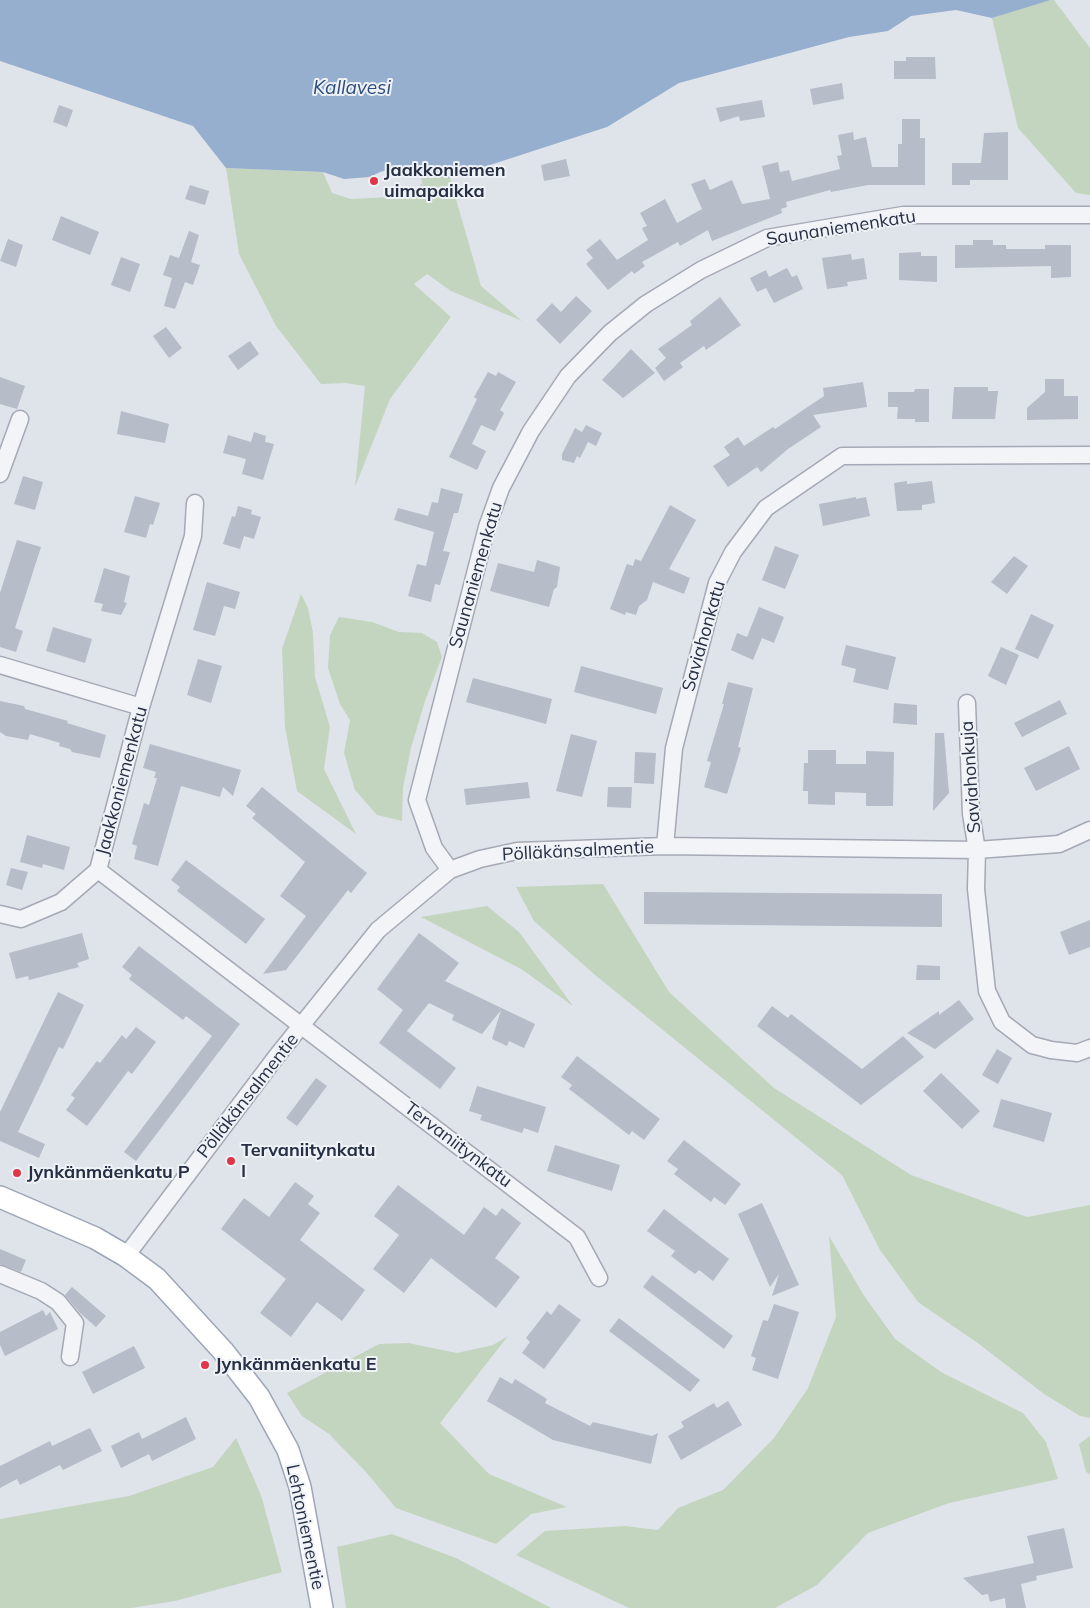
<!DOCTYPE html>
<html>
<head>
<meta charset="utf-8">
<style>
  body { margin:0 }
  canvas { display:block; background:#dfe3ea }
</style>
</head>
<body>
<canvas width="1090" height="1608"></canvas>
<script>
const g = document.querySelector('canvas').getContext('2d');
g.lineJoin = 'round';
function fill(path, color) {
  g.fillStyle = color;
  g.fill(path, 'evenodd');
}
function poly(rows) {
  const path = new Path2D();
  for (const r of rows) {
    path.moveTo(r[0], r[1]);
    for (let i = 2; i < r.length; i += 2) path.lineTo(r[i], r[i + 1]);
  }
  return path;
}
function trace(path, color, width, dash) {
  g.strokeStyle = color;
  g.lineWidth = width;
  g.lineCap = dash ? 'butt' : 'round';
  g.setLineDash(dash || []);
  g.stroke(path);
}
function write(font, color, halo, rows, align = 'center') {
  g.font = font + ' Mulish,sans-serif';
  g.lineWidth = 4;
  g.setLineDash([]);
  g.textBaseline = 'middle';
  g.strokeStyle = halo;
  g.fillStyle = color;
  for (const [text, x, y, turn = 0] of rows) {
    g.save();
    g.translate(x, y);
    g.rotate((+turn || 0) * Math.PI / 180);
    g.textAlign = isNaN(turn) ? turn : align;
    if (halo) g.strokeText(text, 0, 0);
    g.fillText(text, 0, 0);
    g.restore();
  }
}
fill(poly([
  [1051,0,1054,0,1090,48,1090,195,1076,193,1018,128,992,18],
  [226,168,323,172,332,193,351,199,410,196,422,183,426,193,420,176,450,178,481,286,522,321,451,291,427,274,414,284,451,317,390,399,355,487,365,386,346,383,321,384,276,326,239,254],
  [301,594,308,608,313,633,315,677,330,727,324,769,356,834,297,791,285,727,282,649],
  [339,617,372,622,399,632,422,633,437,642,442,657,425,701,411,748,403,788,402,821,377,815,355,790,344,753,350,720,340,704,328,668,330,635],
  [603,884,669,992,774,1088,911,1175,1027,1217,1090,1205,1090,1418,1080,1416,1044,1394,979,1344,918,1302,880,1250,842,1175,595,975,534,921,516,887],
  [487,906,519,932,573,1006,521,969,421,917],
  [829,1236,863,1294,895,1339,941,1372,1023,1413,1046,1442,1058,1479,949,1503,868,1533,817,1585,775,1608,629,1608,516,1555,545,1531,625,1526,658,1530,678,1508,723,1490,774,1438,808,1388,836,1317],
  [508,1336,440,1423,489,1474,567,1507,531,1514,496,1544,396,1508,366,1472,329,1434,302,1416,287,1393,379,1344,408,1343,457,1353,493,1345],
  [1090,1436,1090,1474,1086,1472,1079,1444],
  [236,1438,261,1495,282,1572,175,1601,131,1608,0,1608,0,1519,129,1496,213,1467],
  [392,1534,456,1558,551,1608,346,1608,337,1547]
]), '#c4d5bf');
fill(poly([
  [0,0,1051,0,992,18,956,10,911,16,888,31,849,37,679,83,607,127,450,178,420,176,400,166,380,172,370,177,344,179,323,172,226,168,193,126,0,61]
]), '#96afce');
fill(poly([
  [906,57,935,57,936,79,894,79,894,61,906,61],
  [842,83,844,99,813,105,810,89],
  [762,100,765,117,740,121,739,116,720,122,716,108],
  [59,105,73,110,67,127,53,122],
  [902,119,920,119,920,138,925,138,925,185,868,185,831,192,830,190,786,202,787,207,781,209,782,213,712,241,708,230,680,246,678,242,642,262,645,266,634,274,632,271,608,290,586,264,593,258,586,250,600,239,617,260,648,240,642,228,647,226,640,213,665,199,677,223,702,209,691,184,705,179,710,190,732,180,742,204,770,199,762,166,778,162,780,172,789,170,792,181,840,169,837,156,842,155,838,135,853,132,854,140,866,137,872,167,898,167,898,144,902,144],
  [1008,132,1008,180,970,180,970,185,952,185,952,163,981,163,984,133],
  [566,159,570,176,544,181,541,165],
  [190,185,209,191,205,205,185,199],
  [61,216,99,232,90,255,52,240],
  [189,231,199,235,191,262,200,265,193,285,185,282,175,309,164,306,172,278,163,275,170,255,179,258],
  [8,239,23,245,16,267,0,261],
  [973,240,993,240,993,245,1006,245,1006,249,1045,249,1045,245,1071,245,1071,277,1051,278,1051,266,955,268,955,245,973,245],
  [921,252,921,256,937,256,937,282,899,280,899,253],
  [851,254,852,260,864,258,867,279,847,282,848,286,827,289,822,258],
  [121,257,140,264,130,292,111,285],
  [787,268,792,277,797,275,803,289,774,303,766,288,757,292,750,278,766,270,769,277],
  [576,296,592,311,560,344,536,320,552,303,561,312],
  [720,297,741,325,706,350,704,346,680,363,683,367,664,381,655,368,666,358,658,349,692,325,690,321],
  [166,327,182,348,169,358,153,336],
  [250,341,259,354,238,370,228,356],
  [631,349,655,373,623,398,602,380],
  [488,372,496,376,498,372,516,382,500,410,504,413,495,431,481,425,472,444,486,451,477,470,449,457,477,399,474,397],
  [0,377,25,386,17,409,0,404],
  [1045,379,1064,379,1064,396,1078,396,1078,419,1027,420,1027,408,1045,392],
  [863,382,867,407,813,415,821,427,788,449,761,472,757,467,728,487,713,466,730,455,724,447,738,437,744,446,773,427,775,429,824,396,823,388],
  [954,387,988,387,988,391,998,391,995,419,952,419],
  [915,389,929,389,929,422,915,422,915,419,897,419,898,407,888,407,888,392,914,392],
  [121,411,169,424,165,443,117,434],
  [586,425,602,433,596,446,588,442,580,458,577,456,574,463,562,460,562,454,575,428,582,432],
  [254,432,266,436,265,442,274,444,263,480,242,474,246,459,223,453,228,435,251,442],
  [23,476,43,482,35,510,14,504],
  [907,481,907,484,932,481,935,503,922,505,922,510,897,511,894,483],
  [441,488,463,494,458,513,454,513,443,551,450,552,440,585,435,584,431,602,408,596,417,564,426,566,434,532,394,520,398,508,428,516,432,502,438,503],
  [135,496,160,503,153,525,150,524,146,538,124,532],
  [856,497,856,499,866,497,870,516,823,526,819,504],
  [670,505,696,520,669,569,690,578,684,594,653,582,647,600,639,606,636,615,626,612,625,615,610,609,627,564,633,566,635,559,641,561],
  [238,506,252,510,251,514,261,517,254,539,244,536,240,549,223,544,232,516,235,517],
  [17,540,41,547,15,628,23,631,16,652,0,647,0,593],
  [775,546,799,555,785,589,762,580],
  [1014,556,1028,566,1007,594,991,582],
  [537,560,560,567,557,587,554,589,549,607,490,591,498,563,534,572],
  [104,568,130,576,124,602,127,603,121,615,101,611,103,604,94,602],
  [207,582,240,592,235,609,224,606,215,636,193,630],
  [759,607,784,617,774,643,762,638,753,660,731,650,737,633,747,637],
  [1031,614,1054,625,1038,659,1015,649],
  [53,627,92,639,85,663,46,651],
  [846,645,896,657,888,690,853,682,856,669,841,665],
  [1001,647,1019,655,1006,685,988,676],
  [198,659,222,666,211,703,187,695],
  [581,666,663,688,656,714,574,692],
  [473,678,552,699,546,724,466,702],
  [728,682,753,688,738,747,741,748,727,794,704,787,711,762,707,761,724,704,722,704],
  [1060,700,1067,714,1022,737,1014,723],
  [0,701,24,706,25,709,68,721,67,723,106,735,100,758,72,752,70,749,59,746,60,743,30,734,28,740,6,736,0,732],
  [894,703,917,705,917,725,893,723],
  [935,733,944,733,949,793,933,811],
  [571,734,597,741,582,797,556,791],
  [150,744,241,770,233,796,223,787,220,797,181,786,158,866,134,859,137,846,132,844,144,803,149,805,157,778,154,778,156,772,143,768],
  [1069,746,1080,769,1036,791,1024,768],
  [808,750,836,750,836,764,866,764,866,751,894,752,893,806,866,806,866,793,835,792,835,805,808,804,808,791,803,791,804,763,808,763],
  [635,752,656,753,654,784,634,783],
  [528,782,530,798,466,805,464,789],
  [262,787,367,873,351,893,348,890,286,970,263,974,306,916,280,896,305,862,252,818,256,814,246,806],
  [608,787,632,787,631,808,607,807],
  [27,835,70,847,64,870,43,864,42,868,20,862],
  [186,860,265,919,246,944,177,891,180,887,171,880],
  [11,868,28,872,22,890,6,885],
  [644,892,942,894,942,927,644,924],
  [1090,920,1090,947,1069,955,1060,932],
  [82,933,89,959,77,963,79,967,29,980,28,976,16,979,9,953],
  [419,933,459,963,445,981,535,1024,524,1048,509,1041,507,1046,492,1039,501,1010,482,1034,452,1020,454,1015,429,1003,407,1031,456,1068,440,1089,379,1043,403,1010,377,989],
  [139,946,240,1024,136,1161,124,1152,212,1036,186,1016,183,1020,129,979,132,975,122,967],
  [917,965,940,966,940,980,916,980],
  [58,992,84,1005,63,1049,59,1047,18,1132,45,1144,39,1158,0,1141,0,1112],
  [959,1000,974,1019,935,1049,907,1033,939,1011,939,1015],
  [772,1006,788,1018,791,1014,862,1069,903,1036,924,1057,861,1105,757,1026],
  [136,1027,156,1042,132,1074,128,1071,87,1126,66,1110,75,1098,71,1095,97,1061,100,1063,122,1035,126,1039],
  [997,1049,1012,1058,998,1084,982,1075],
  [577,1056,660,1119,644,1140,632,1131,629,1135,569,1089,572,1085,561,1077],
  [941,1073,980,1111,962,1129,923,1091],
  [316,1078,327,1086,297,1126,286,1118],
  [477,1086,546,1107,538,1133,524,1128,522,1133,480,1120,482,1115,469,1111],
  [1001,1099,1052,1113,1044,1142,993,1127],
  [684,1140,741,1184,725,1205,714,1197,711,1202,674,1174,678,1169,667,1161],
  [555,1145,620,1165,612,1191,547,1171],
  [295,1182,314,1196,308,1204,320,1213,300,1240,365,1290,342,1321,317,1302,291,1337,260,1313,286,1279,221,1229,244,1198,269,1217],
  [398,1185,464,1235,484,1207,496,1216,502,1208,521,1223,495,1258,520,1277,496,1308,431,1258,404,1293,373,1269,399,1235,374,1216],
  [762,1203,799,1285,772,1296,779,1274,770,1287,738,1214],
  [664,1209,729,1259,713,1281,699,1270,695,1274,684,1266,671,1256,675,1251,647,1231],
  [0,1249,26,1260,21,1272,0,1264],
  [652,1275,733,1336,724,1349,643,1287],
  [72,1287,106,1316,96,1327,80,1313,65,1295],
  [559,1304,581,1320,544,1369,522,1353,530,1342,526,1338,547,1311,551,1315],
  [774,1304,799,1312,778,1379,752,1370,756,1358,751,1356,763,1320,768,1321],
  [43,1310,46,1316,50,1312,58,1329,5,1356,0,1345,0,1332],
  [619,1318,700,1380,690,1392,609,1331],
  [134,1346,145,1368,93,1394,82,1372],
  [500,1377,512,1384,515,1379,547,1399,545,1403,590,1426,593,1422,652,1436,658,1433,651,1464,553,1440,487,1401],
  [728,1401,742,1425,681,1460,668,1436,684,1427,681,1422,707,1407,714,1403,717,1408],
  [186,1417,196,1439,152,1461,149,1454,121,1468,111,1446,139,1432,142,1439],
  [90,1428,102,1451,63,1470,60,1465,20,1485,17,1479,0,1488,0,1466,50,1441,52,1446],
  [1064,1528,1073,1568,1036,1576,1037,1580,1021,1584,1026,1608,1006,1608,1005,1598,990,1602,988,1594,982,1595,963,1578,1034,1563,1027,1536]
]), '#b6bcc8');
const minor = poly([
  [0,474,20,419],
  [195,503,193,536,141,707,98,870,577,1237,599,1278],
  [0,665,141,707],
  [967,703,971,814,977,850,976,889,987,991,1002,1022,1032,1045,1051,1050,1077,1053,1090,1048],
  [665,846,674,748,717,583,733,552,766,508,842,456,1090,455],
  [450,870,434,848,417,800,487,527,501,488,531,431,568,376,610,333,646,304,701,270,767,238,903,215,1090,215],
  [0,914,21,919,61,902,98,870],
  [126,1256,276,1057,378,930,450,870,480,859,517,851,665,846,977,850,1059,844,1090,830],
  [0,1274,41,1291,58,1302,75,1323,70,1357]
]);
const major = poly([
  [0,1197,95,1238,126,1256,157,1279,223,1351,259,1397,288,1450,300,1487,322,1608]
]);
trace(minor, '#a4a9b5', 19);
trace(major, '#9da6b7', 24);
trace(minor, '#f3f4f8', 16);
trace(major, '#fff', 21);
for (const [x, y, r, color] of [
  [374,181,5,"#dd3748"],
  [231,1161,5,"#dd3748"],
  [17,1173,5,"#dd3748"],
  [205,1365,5,"#dd3748"]
]) {
  const dot = new Path2D();
  dot.arc(x, y, r, 0, 2 * Math.PI);
  g.fillStyle = color;
  g.fill(dot);
  trace(dot, '#eff2f7', 2);
}
write('bold 18px', '#262f43', '#eff2f7', [
  ["Jaakkoniemen",384,171],
  ["uimapaikka",384,192],
  ["Tervaniitynkatu",241,1151],
  ["I",241,1172],
  ["Jynkänmäenkatu P",27,1173],
  ["Jynkänmäenkatu E",215,1365]
], 'left');
write('18px', '#262f43', '#eff2f7', [
  ["Saunaniemenkatu",841,228,-9],
  ["Saunaniemenkatu",476,575,-74],
  ["Saviahonkatu",704,636,-74],
  ["Saviahonkuja",971,777,-94],
  ["Jaakkoniemenkatu",122,781,-75],
  ["Pölläkänsalmentie",578,851,-3],
  ["Pölläkänsalmentie",248,1096,-52],
  ["Tervaniitynkatu",458,1145,37],
  ["Lehtoniementie",305,1527,78]
]);
write('italic 19px', '#2c4c7c', '#eff2f7', [
  ["Kallavesi",352,88]
]);
</script>
</body>
</html>
